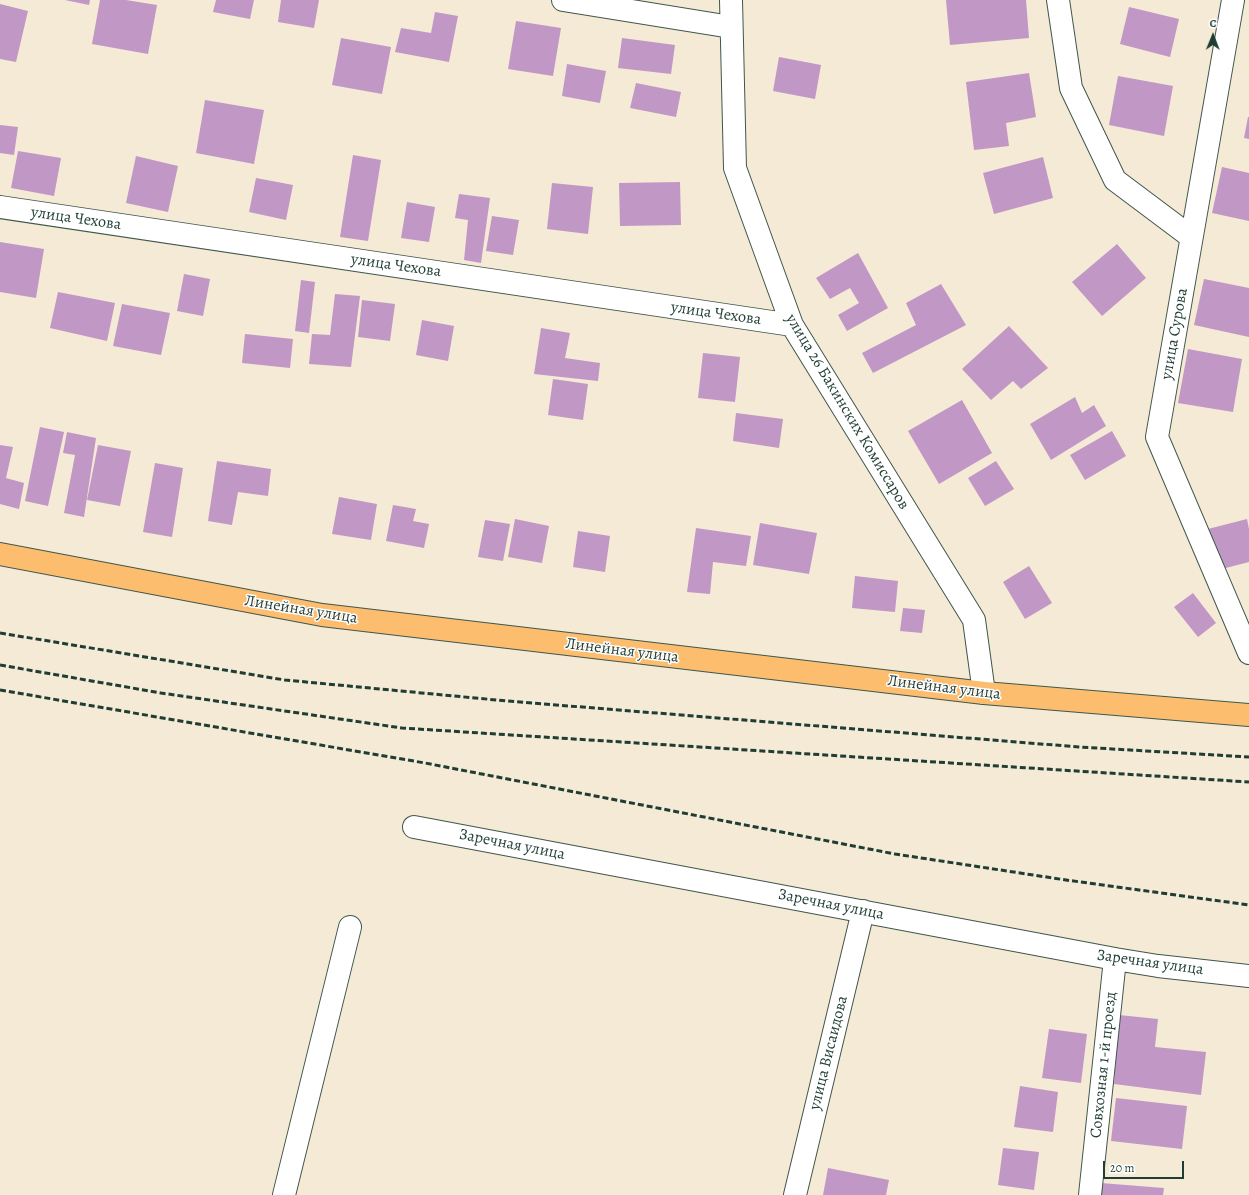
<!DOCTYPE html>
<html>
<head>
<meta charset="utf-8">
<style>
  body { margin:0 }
  #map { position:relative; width:1249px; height:1195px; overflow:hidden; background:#f5ead5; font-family:Alegreya,serif }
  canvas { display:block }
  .north { position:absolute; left:1193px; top:16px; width:40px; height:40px; -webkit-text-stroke:3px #fff; paint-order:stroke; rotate:1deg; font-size:11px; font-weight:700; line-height:16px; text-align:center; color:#1f3d34 }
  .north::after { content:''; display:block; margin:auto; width:14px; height:18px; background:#1f3d34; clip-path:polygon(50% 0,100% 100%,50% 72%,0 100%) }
  .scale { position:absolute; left:1103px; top:1161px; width:81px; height:18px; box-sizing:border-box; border:2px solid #1f3d34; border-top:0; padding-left:5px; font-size:12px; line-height:14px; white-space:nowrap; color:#1f3d34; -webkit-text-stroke:3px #fff; paint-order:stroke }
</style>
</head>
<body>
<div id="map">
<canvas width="1249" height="1195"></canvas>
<div class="north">С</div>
<div class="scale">20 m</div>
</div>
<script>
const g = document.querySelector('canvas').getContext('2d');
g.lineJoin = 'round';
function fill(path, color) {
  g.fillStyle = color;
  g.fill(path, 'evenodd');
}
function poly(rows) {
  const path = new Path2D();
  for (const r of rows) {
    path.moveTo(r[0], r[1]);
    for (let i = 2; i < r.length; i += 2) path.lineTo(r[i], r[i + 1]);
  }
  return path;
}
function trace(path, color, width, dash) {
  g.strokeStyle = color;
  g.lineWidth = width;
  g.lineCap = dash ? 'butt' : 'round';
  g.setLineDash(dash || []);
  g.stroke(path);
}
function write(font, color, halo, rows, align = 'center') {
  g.font = font + ' Alegreya,serif';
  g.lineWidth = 3;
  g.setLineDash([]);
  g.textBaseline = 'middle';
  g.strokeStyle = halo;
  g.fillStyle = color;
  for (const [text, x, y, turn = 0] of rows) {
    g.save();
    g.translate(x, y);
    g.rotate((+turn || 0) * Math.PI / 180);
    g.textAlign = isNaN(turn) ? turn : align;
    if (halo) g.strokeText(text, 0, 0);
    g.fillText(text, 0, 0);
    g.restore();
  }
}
fill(poly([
  [65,0,90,0,89,5],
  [100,0,126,0,157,5,148,54,92,44],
  [216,0,254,0,250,19,213,12],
  [281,0,319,0,314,28,278,22],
  [946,0,1026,0,1029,38,950,45],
  [0,4,28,11,16,62,0,59],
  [1129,7,1179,19,1170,57,1120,44],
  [435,12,458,16,449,62,395,52,401,28,431,33],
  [516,21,561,28,553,76,508,69],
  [341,38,391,47,382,94,332,85],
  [622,38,675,45,671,74,618,68],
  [779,57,821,65,815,99,773,91],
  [567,64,606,71,600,103,562,96],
  [1029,73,1036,117,1006,123,1009,146,974,150,966,82],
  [1118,76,1173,86,1164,136,1109,125],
  [636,83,681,92,676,117,630,108],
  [205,100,264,110,254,164,196,153],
  [1248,117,1249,117,1249,139,1244,138],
  [0,125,18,127,14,155,0,153],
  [18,151,61,158,54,196,11,188],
  [353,155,381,160,368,241,340,237],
  [136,156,178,166,168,212,126,203],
  [1043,157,1053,198,994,214,983,173],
  [1222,167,1249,173,1249,221,1212,213],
  [256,178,293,185,286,220,249,212],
  [680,182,681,225,620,226,619,183],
  [552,183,593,187,588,234,547,229],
  [459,194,490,198,481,263,464,260,468,220,455,218],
  [407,202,435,207,429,242,401,238],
  [492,216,519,220,513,255,486,251],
  [0,242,44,249,36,298,0,292],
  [1117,244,1146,278,1102,316,1072,282],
  [858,253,888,308,847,331,838,315,859,303,850,288,830,299,816,278],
  [184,274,210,279,203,316,177,311],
  [1204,279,1249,288,1249,337,1194,325],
  [301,280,315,282,309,333,295,331],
  [941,284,966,325,873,373,862,353,916,325,906,303],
  [58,292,115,303,107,341,50,328],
  [335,294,360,296,351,367,309,364,312,334,330,335],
  [362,300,395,304,390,341,358,337],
  [122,304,170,313,161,355,113,346],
  [422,320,454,326,448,361,416,355],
  [1009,326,1048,368,1021,389,1013,381,991,400,962,369],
  [541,328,570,333,565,358,600,363,598,381,534,374],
  [245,334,293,339,290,368,242,363],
  [1188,349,1242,359,1233,412,1178,403],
  [703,353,740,357,735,402,698,398],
  [553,379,588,384,583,420,548,415],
  [1075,397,1082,413,1094,405,1106,426,1051,460,1030,424],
  [962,400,992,453,939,484,908,431],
  [736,413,783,419,779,448,733,441],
  [40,427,64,432,48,506,25,501],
  [1112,431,1126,456,1085,480,1070,455],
  [67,432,96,438,84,517,64,513,75,455,63,453],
  [0,445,13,447,6,478,24,483,19,509,0,504],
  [98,445,131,451,120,506,87,500],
  [217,461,271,469,268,496,238,492,232,525,208,521],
  [996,461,1014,489,985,506,968,478],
  [155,463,183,468,172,537,143,532],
  [339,497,377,504,371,540,332,534],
  [393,505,416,509,413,521,429,524,424,548,386,541],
  [515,519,549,526,542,563,508,557],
  [1247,519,1249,529,1249,562,1218,570,1208,529],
  [485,520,510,524,503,561,478,557],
  [760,523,817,533,809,574,753,565],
  [696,528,751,536,746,566,713,562,710,594,687,592],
  [578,531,610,536,605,572,573,567],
  [1029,566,1052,603,1025,619,1003,582],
  [855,576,898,581,895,612,852,608],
  [1193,593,1216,623,1198,637,1174,607],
  [903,608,925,610,922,633,900,631],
  [1119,1015,1158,1019,1155,1047,1206,1052,1201,1095,1114,1084],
  [1049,1029,1087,1034,1081,1083,1042,1078],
  [1020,1086,1058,1092,1053,1132,1014,1127],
  [1116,1098,1187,1106,1182,1149,1111,1141],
  [1003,1148,1039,1152,1034,1190,998,1185],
  [828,1168,889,1180,886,1195,823,1195],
  [1101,1183,1164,1188,1163,1195,1100,1195]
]), '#c197c6');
const minor = poly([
  [563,0,731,27],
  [731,0,735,168,792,325,974,620,984,693],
  [1058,0,1071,88,1115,180,1191,237],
  [1233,0,1157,437,1249,653],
  [0,207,792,325],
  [414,827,1115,959,1158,966,1249,976],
  [284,1195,350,927],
  [795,1195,863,911],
  [1090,1195,1115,959]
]);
const major = poly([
  [0,554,322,615,984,693,1249,715]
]);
trace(minor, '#3f574c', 24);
trace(major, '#3f574c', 24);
trace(minor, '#fff', 22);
trace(major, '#fcbd6f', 22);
trace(poly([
  [0,633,285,680,507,701,1079,747,1249,757],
  [0,665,161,693,402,728,1249,782],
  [0,690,425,763,895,854,1066,880,1249,905]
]), '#1f3d34', 3, [6, 3]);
write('16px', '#1f3d34', '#fff', [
  ["улица Чехова",76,219,8],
  ["улица Чехова",396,266,8],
  ["улица Чехова",716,314,8],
  ["улица Сурова",1175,334,-80],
  ["улица 26 Бакинских Комиссаров",847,412,59],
  ["Линейная улица",301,610,9],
  ["Линейная улица",622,651,7],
  ["Линейная улица",944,688,7],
  ["Заречная улица",512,845,11],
  ["Заречная улица",831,905,11],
  ["Заречная улица",1150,963,8],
  ["улица Висаидова",829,1053,-76],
  ["Совхозная 1-й проезд",1104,1065,-84]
]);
</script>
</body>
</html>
